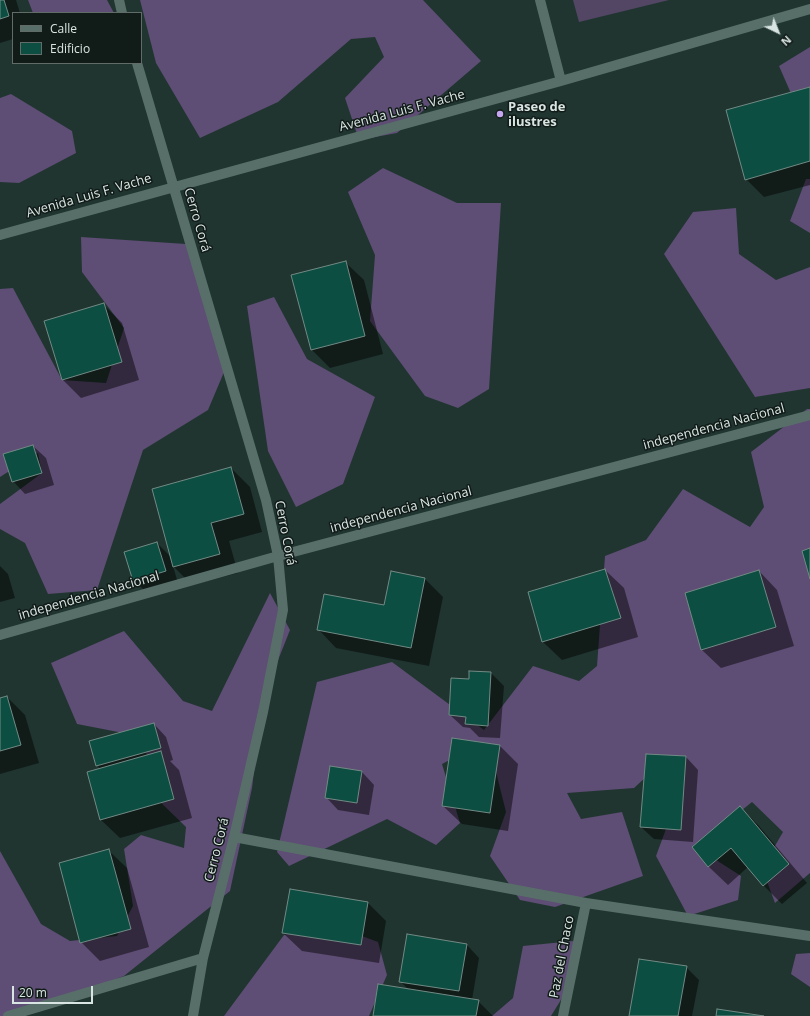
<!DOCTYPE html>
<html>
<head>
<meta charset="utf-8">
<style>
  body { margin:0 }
  #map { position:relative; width:810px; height:1016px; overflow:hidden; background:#203530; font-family:"Open Sans",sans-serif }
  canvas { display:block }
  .legend { position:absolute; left:12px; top:12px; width:130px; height:52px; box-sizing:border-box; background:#111b18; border:1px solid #616c69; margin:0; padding:5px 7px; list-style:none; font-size:12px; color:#d8e5e2 }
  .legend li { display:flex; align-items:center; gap:8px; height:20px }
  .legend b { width:20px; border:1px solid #616c69 }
  .north { position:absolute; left:758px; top:12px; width:40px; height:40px; -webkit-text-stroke:3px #111b18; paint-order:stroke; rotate:137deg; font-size:11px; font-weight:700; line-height:16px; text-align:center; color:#d8e5e2 }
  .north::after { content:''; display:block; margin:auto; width:14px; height:18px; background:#d8e5e2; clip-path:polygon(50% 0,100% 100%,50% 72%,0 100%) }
  .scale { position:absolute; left:12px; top:986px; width:81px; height:18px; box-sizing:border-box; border:2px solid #d8e5e2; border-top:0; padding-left:5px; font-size:12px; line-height:14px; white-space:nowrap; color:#d8e5e2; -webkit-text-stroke:3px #111b18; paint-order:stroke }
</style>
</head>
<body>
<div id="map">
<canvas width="810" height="1016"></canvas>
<ul class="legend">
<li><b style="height:5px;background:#586f69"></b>Calle</li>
<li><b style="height:11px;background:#0d4e43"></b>Edificio</li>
</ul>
<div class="north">N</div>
<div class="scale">20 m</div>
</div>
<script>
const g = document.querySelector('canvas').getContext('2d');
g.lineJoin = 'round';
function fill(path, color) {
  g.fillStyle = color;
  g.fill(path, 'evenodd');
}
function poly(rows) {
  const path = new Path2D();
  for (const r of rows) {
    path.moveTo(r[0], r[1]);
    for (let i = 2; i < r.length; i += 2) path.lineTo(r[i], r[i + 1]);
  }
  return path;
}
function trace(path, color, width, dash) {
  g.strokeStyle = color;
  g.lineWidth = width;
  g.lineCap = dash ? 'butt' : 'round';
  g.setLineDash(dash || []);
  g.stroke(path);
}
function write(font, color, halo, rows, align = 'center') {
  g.font = font + ' "Open Sans",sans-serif';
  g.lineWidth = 3;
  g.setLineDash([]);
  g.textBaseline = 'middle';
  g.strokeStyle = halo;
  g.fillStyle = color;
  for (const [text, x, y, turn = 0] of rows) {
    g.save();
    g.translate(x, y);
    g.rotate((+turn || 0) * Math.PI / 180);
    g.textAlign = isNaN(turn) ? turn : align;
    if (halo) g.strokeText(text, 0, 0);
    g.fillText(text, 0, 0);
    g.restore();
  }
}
fill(poly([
  [573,0,669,0,579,22]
]), '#534665');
fill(poly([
  [28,0,107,0,114,13,33,13],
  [140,0,423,0,481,61,397,133,359,140,345,98,384,57,375,37,351,39,278,102,200,138,156,63],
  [810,47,810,101,793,98,779,66],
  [11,94,72,131,76,153,19,183,0,182,0,98],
  [383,168,457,203,501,203,489,389,458,408,425,396,370,321,375,255,348,192],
  [806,179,810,179,810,233,790,221],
  [736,208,739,254,776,280,810,267,810,388,755,397,664,254,693,212],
  [81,237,186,244,227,365,208,410,143,450,97,590,48,594,25,543,0,529,0,504,42,473,38,453,0,477,0,289,13,288,62,380,106,383,124,328,82,272],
  [274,297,307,359,375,397,343,484,296,507,268,451,247,306],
  [807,409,810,409,810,873,775,903,762,868,783,832,752,802,696,847,741,876,738,900,688,916,656,856,683,783,659,765,634,788,567,793,581,819,622,812,643,876,555,907,520,900,490,856,506,812,493,760,473,748,442,764,460,823,436,845,387,819,289,866,277,852,317,682,392,662,484,730,533,666,579,681,597,666,605,556,646,540,683,489,750,527,764,507,751,452],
  [270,593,290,630,263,698,252,788,230,891,124,976,18,1016,0,1016,0,851,41,924,70,941,117,936,133,906,124,849,141,835,184,848,186,827,152,794,144,737,77,724,51,663,124,631,183,701,212,711],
  [327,923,378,942,387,975,369,1016,224,1016,284,935],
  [573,941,575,977,551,1016,492,1016,513,998,523,946],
  [810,953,810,987,791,974,796,954]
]), '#5e4d74');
fill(poly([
  [0,0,16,0,20,13,13,13,13,39,0,43],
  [810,88,810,185,764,197,746,179],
  [345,262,364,280,383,354,330,368,312,350],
  [103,304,122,323,139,380,81,398,63,380],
  [33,446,46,458,54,485,25,494,13,481],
  [231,468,250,487,262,532,229,541,238,573,192,585,173,566,178,583,147,593,134,580,157,543,171,557],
  [0,566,8,574,15,598,0,602],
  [605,570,624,588,638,637,562,660,543,642],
  [759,571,777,590,794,646,721,668,702,650],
  [424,578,443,597,429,666,336,648,318,629,385,606],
  [470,672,491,673,504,686,500,738,479,737,470,728,463,727,450,715,470,680],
  [7,697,25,715,39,763,0,774,0,699],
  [154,724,166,737,173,760,170,761,179,770,192,818,120,838,101,820,100,769,97,765],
  [500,746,518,764,508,831,462,824,443,806],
  [686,757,698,770,693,842,654,839,641,827],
  [331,767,362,772,374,785,369,815,338,810,326,797],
  [740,807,759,826,807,883,782,904,763,885,748,867,728,885,709,867,693,847],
  [108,850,127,868,149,947,100,961,81,942],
  [368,903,386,921,379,963,302,951,283,933],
  [467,945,479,958,472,1000,478,1001,493,1016,374,1016,409,990,400,981],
  [686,967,699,980,692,1016,630,1016]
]), '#0007');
const building = poly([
  [0,0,4,0,9,16,0,19,0,0],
  [810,87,810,161,745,180,726,110,810,87],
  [346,261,365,336,311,350,291,275,346,261],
  [104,303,122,362,62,380,44,321,104,303],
  [33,445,42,473,12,482,3,454,33,445],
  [231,467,244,514,211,523,220,554,173,567,152,489,231,467],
  [157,542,166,571,133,581,124,552,157,542],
  [810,548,810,579,802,551,810,548],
  [605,569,621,618,542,642,528,592,605,569],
  [759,570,776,627,701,650,685,593,759,570],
  [391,571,425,578,411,648,317,630,324,594,384,605,391,571],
  [469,671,491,672,488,726,465,724,466,717,449,715,451,678,469,679,469,671],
  [7,696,21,745,0,751,0,698,7,696],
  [154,723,161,748,96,766,89,741,154,723],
  [452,738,500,745,490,813,442,806,452,738],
  [161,751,174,799,100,820,87,772,161,751],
  [646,754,686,756,681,830,640,827,646,754],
  [330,766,362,771,357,803,325,798,330,766],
  [740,806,789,864,763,886,731,848,708,867,692,847,740,806],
  [109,849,131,929,80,943,59,863,109,849],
  [290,889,368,902,361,945,282,933,290,889],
  [407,934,467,944,459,991,399,982,407,934],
  [639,959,687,966,678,1016,629,1016,639,959],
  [378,984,479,1000,476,1016,373,1016,378,984],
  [717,1009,764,1016,716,1016,717,1009]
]);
fill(building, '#0d4e43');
trace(building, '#728a84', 1);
trace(poly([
  [119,0,122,13],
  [540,0,561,81],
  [137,63,266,500,278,556,283,610,263,712,234,837,203,958,193,1016],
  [0,235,561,81,810,9],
  [0,635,278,556,810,415],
  [234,837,586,903,810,936],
  [8,1016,203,958],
  [563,1016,586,903]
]), '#586f69', 10);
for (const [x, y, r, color] of [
  [500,114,4,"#c6a6f0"]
]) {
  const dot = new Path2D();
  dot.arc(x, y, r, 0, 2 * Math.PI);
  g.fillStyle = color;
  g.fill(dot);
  trace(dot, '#111b18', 1.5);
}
write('bold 13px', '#d8e5e2', '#111b18', [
  ["Paseo de",508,107],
  ["ilustres",508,122]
], 'left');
write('13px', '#d8e5e2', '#111b18', [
  ["Avenida Luis F. Vache",402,111,-15],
  ["Avenida Luis F. Vache",89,196,-16],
  ["Cerro Corá",197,220,74],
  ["independencia Nacional",714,427,-15],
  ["independencia Nacional",401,510,-15],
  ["Cerro Corá",285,533,79],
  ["independencia Nacional",89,596,-16],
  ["Cerro Corá",217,850,-76],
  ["Paz del Chaco",562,957,-79]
]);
</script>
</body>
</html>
